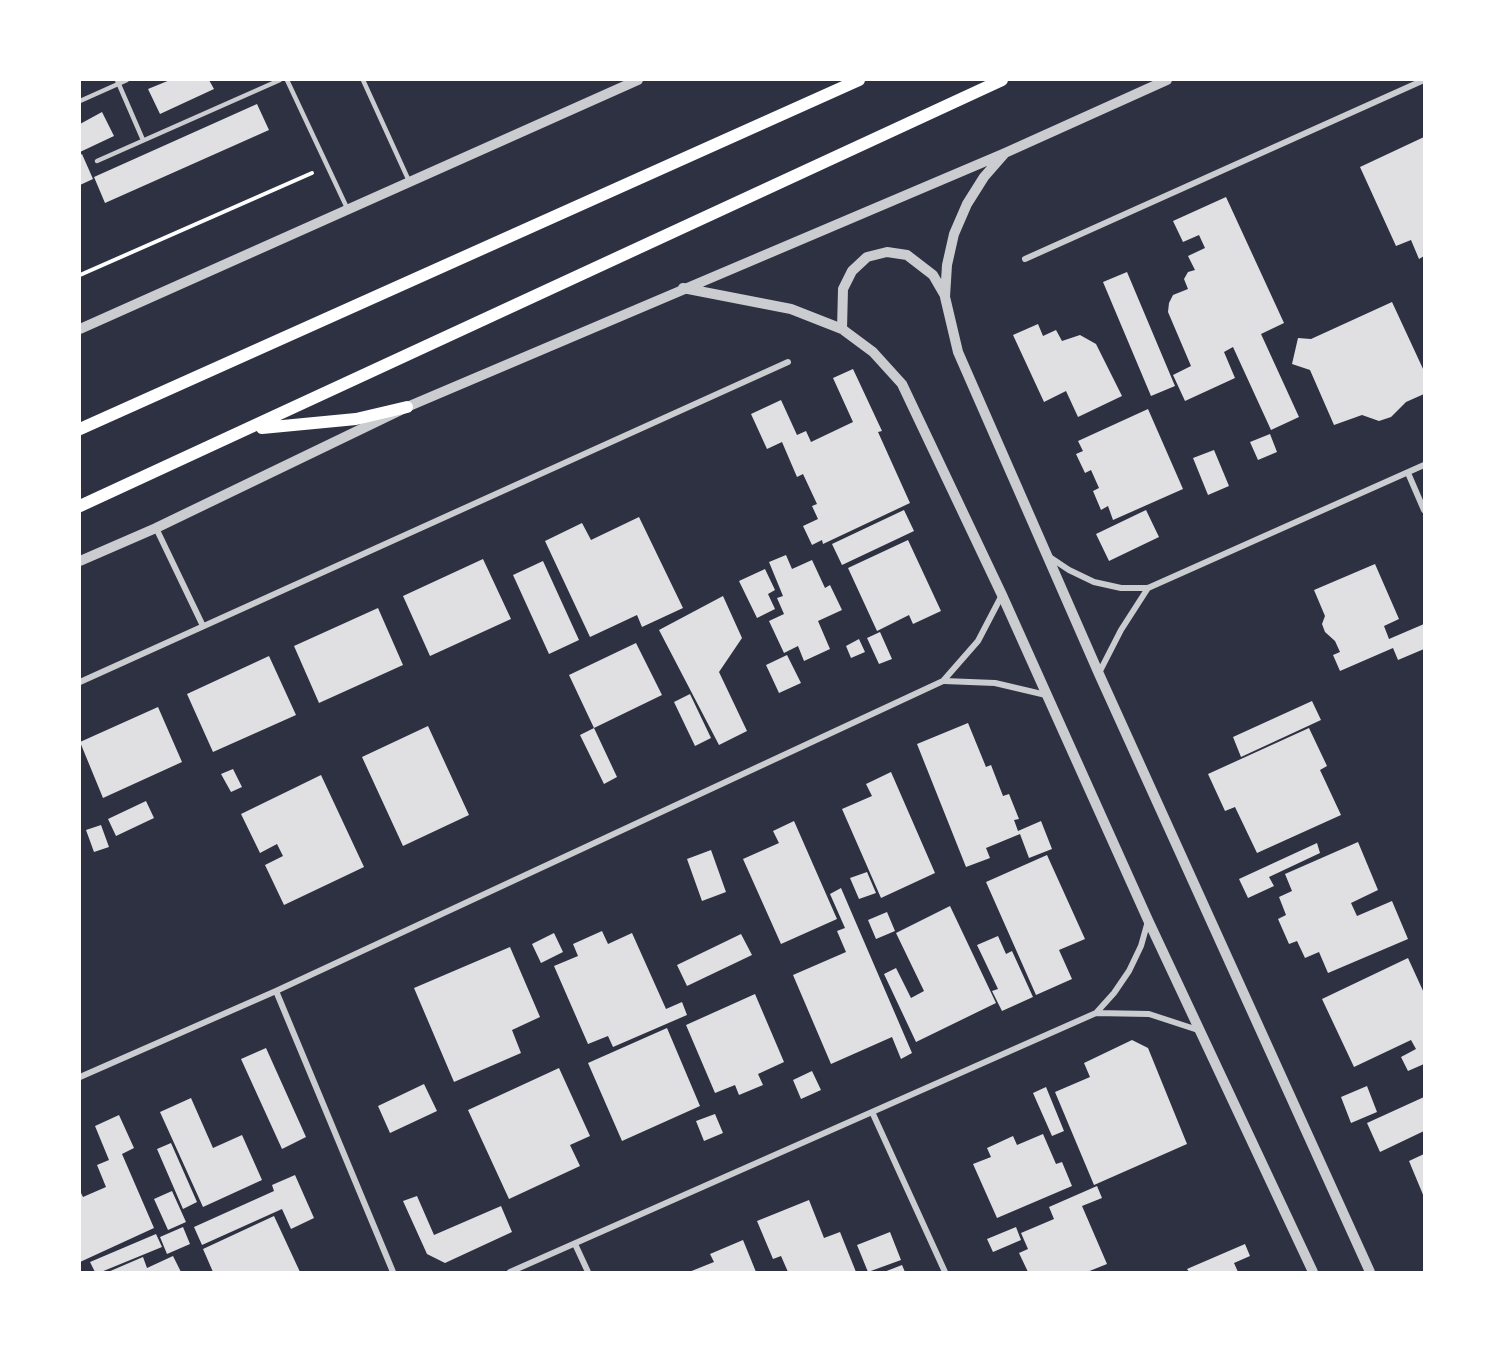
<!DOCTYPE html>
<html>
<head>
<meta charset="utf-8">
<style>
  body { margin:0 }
  #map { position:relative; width:1504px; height:1352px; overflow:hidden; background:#2d3142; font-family:"Open Sans",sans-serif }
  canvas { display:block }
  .frame { position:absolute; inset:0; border:81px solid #fff; pointer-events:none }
</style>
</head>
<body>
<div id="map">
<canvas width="1504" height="1352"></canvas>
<div class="frame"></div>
</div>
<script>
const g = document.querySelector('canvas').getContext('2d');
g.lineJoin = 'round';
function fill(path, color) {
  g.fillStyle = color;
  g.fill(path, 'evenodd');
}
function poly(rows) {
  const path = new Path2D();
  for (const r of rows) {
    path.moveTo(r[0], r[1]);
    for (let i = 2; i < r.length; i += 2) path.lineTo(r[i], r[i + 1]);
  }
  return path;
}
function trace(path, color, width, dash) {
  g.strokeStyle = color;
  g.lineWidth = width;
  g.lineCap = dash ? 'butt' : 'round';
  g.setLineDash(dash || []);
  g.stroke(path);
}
fill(poly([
  [170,80,209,80,214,89,160,114,148,89],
  [257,104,269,130,105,203,94,177],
  [102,112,114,136,80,152,80,124],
  [1424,137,1424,256,1419,259,1411,240,1396,246,1360,167],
  [82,154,93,179,80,185,80,155],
  [1226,197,1284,323,1261,334,1299,417,1271,430,1233,347,1224,352,1235,378,1185,401,1173,375,1191,366,1168,312,1169,303,1173,295,1188,289,1184,279,1188,272,1195,270,1188,256,1205,248,1199,235,1183,242,1173,221],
  [1127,272,1175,386,1151,396,1103,282],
  [1392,302,1424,371,1424,394,1406,402,1391,417,1379,421,1362,415,1334,425,1310,370,1292,364,1298,338,1311,339],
  [1038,324,1043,336,1056,330,1062,341,1080,335,1096,344,1122,396,1078,417,1066,391,1044,402,1013,335],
  [853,369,882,431,878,432,910,503,823,544,822,540,812,545,803,526,818,519,812,506,817,504,803,474,797,477,782,442,767,449,751,414,781,400,797,435,806,431,811,442,853,422,833,378],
  [1148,409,1183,489,1113,520,1108,506,1101,510,1093,491,1099,488,1091,470,1085,473,1076,454,1083,451,1078,441],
  [1270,434,1277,452,1258,460,1250,442],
  [1214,450,1229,486,1208,495,1193,458],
  [904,510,914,531,842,565,832,544],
  [1146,510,1159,537,1109,561,1096,534],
  [639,517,683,608,642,627,637,615,590,637,545,541,582,523,591,540],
  [908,540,941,611,913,624,909,615,877,631,848,568],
  [786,555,792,569,812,560,825,588,830,585,842,610,818,621,830,649,804,661,798,646,784,653,769,621,784,614,777,598,783,596,769,562],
  [483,559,511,619,430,656,403,596],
  [543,561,579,640,549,654,513,575],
  [1375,564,1399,619,1384,626,1389,639,1424,624,1424,649,1398,660,1393,648,1340,671,1333,655,1340,652,1335,641,1325,632,1322,624,1325,616,1314,590],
  [765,569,775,590,768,594,775,609,757,618,739,581],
  [723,596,742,638,719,672,747,731,719,745,659,630],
  [378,608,403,665,319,703,294,646],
  [880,632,892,659,879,664,867,638],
  [859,639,865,652,851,658,846,646],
  [636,643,662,695,594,728,617,777,604,784,580,735,594,728,569,675],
  [787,655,801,683,779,693,766,665],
  [269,656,296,715,213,752,187,694],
  [690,694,711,738,695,746,674,702],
  [1312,701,1321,720,1241,757,1233,737],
  [158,707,182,762,103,798,80,742],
  [968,723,986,767,991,765,1003,796,1009,794,1019,819,1014,820,1018,831,1041,821,1052,849,1029,858,1020,834,986,848,990,858,966,867,917,744],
  [428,726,469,815,403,846,362,757],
  [1309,728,1327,766,1320,770,1341,815,1257,853,1235,807,1225,811,1208,774],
  [233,769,242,787,231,792,221,774],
  [891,772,935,873,881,898,842,809,872,796,866,784],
  [321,775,364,867,284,905,265,865,283,856,277,844,260,853,241,814],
  [146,801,154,818,116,836,108,819],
  [794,821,837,919,781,944,743,859,779,843,773,831],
  [101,825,109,847,94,852,86,830],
  [1358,842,1378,890,1351,903,1357,916,1392,901,1408,939,1328,973,1319,952,1305,958,1297,941,1289,944,1278,919,1286,915,1279,897,1292,891,1285,874],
  [1317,843,1320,853,1269,877,1274,886,1248,898,1239,879],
  [711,850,726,892,702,901,687,859],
  [1047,855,1085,939,1059,950,1072,979,1036,995,986,882],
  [867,872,876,893,859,899,850,878],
  [841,888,912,1053,901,1059,892,1037,831,1064,793,975,846,952,837,931,845,928,830,894],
  [950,906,996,1003,916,1042,884,974,896,968,911,998,924,991,896,933],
  [887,912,895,931,876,939,868,920],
  [602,931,608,944,632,933,666,1009,682,1002,687,1015,613,1047,608,1036,588,1044,554,966,578,956,573,944],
  [554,933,563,952,541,963,532,944],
  [741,934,752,955,687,986,677,965],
  [998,936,1006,954,1012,951,1033,997,1002,1011,992,991,998,989,977,945],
  [510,947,540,1017,512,1030,521,1053,454,1082,414,988],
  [1408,958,1424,993,1424,1064,1408,1071,1401,1057,1416,1049,1411,1040,1354,1067,1322,999],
  [755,994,784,1062,758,1074,763,1085,739,1095,735,1085,715,1093,686,1025],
  [667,1028,700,1106,622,1141,588,1063],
  [1132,1040,1148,1048,1187,1144,1094,1185,1055,1092,1090,1077,1084,1063],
  [266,1048,306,1137,282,1149,241,1059],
  [559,1068,590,1136,570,1145,580,1166,509,1199,468,1110],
  [812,1071,821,1090,801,1099,793,1080],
  [424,1084,437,1111,390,1133,378,1106],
  [1367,1086,1377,1112,1351,1123,1341,1097],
  [1046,1087,1064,1131,1052,1136,1033,1093],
  [1424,1097,1424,1131,1380,1152,1367,1123],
  [191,1098,213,1148,242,1135,262,1180,203,1207,160,1112],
  [715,1114,723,1133,704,1141,696,1121],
  [119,1115,134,1148,122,1154,154,1228,80,1262,80,1191,83,1197,106,1187,97,1165,109,1160,95,1126],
  [1043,1134,1056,1164,1062,1162,1072,1186,997,1218,973,1164,991,1157,987,1148,1013,1136,1017,1145],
  [171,1143,197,1202,183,1209,157,1149],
  [1424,1154,1424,1197,1409,1161],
  [295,1175,314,1218,291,1229,282,1209,202,1245,194,1227,274,1191,272,1185],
  [1097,1186,1102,1198,1082,1206,1107,1264,1087,1272,1028,1272,1019,1253,1028,1249,1021,1233,1054,1219,1049,1207],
  [172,1191,186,1222,168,1230,154,1199],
  [417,1196,434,1235,501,1206,512,1232,445,1263,427,1254,403,1201],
  [809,1200,824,1238,840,1232,856,1272,788,1272,781,1256,773,1259,757,1221],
  [274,1216,300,1272,213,1272,203,1249],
  [183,1227,190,1244,167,1254,160,1237],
  [1016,1227,1021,1240,993,1252,987,1239],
  [890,1232,901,1260,868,1272,857,1245],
  [156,1234,162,1247,101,1272,95,1272,90,1262],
  [743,1240,756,1272,689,1272,714,1262,710,1254],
  [1245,1244,1250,1256,1234,1263,1238,1272,1189,1272,1187,1269],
  [173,1256,181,1272,108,1272,143,1257,147,1268],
  [902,1265,905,1272,884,1272]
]), '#e0e0e3');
trace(poly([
  [80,275,312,173]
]), '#fff', 4);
trace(poly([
  [117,80,143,140],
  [287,80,348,210],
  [363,80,409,181],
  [80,101,127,80],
  [97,161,280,80]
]), '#caccd0', 4.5);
trace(poly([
  [1025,259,1424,80],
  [1408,473,1424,510],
  [156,528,203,626],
  [1051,558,1069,570,1094,582,1121,588,1148,588,1424,465],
  [1099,673,1121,630,1148,588],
  [944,681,995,683,1046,695],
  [80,682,788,362],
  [276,991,393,1272],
  [1096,1013,1114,993,1129,971,1141,946,1148,921],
  [80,1077,276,991,943,681,978,641,1002,595],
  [873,1114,945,1272],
  [575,1244,588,1272],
  [510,1272,1096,1013,1149,1014,1198,1030]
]), '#caccd0', 6);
trace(poly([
  [1005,153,984,177,967,204,954,234,947,265,945,297,958,352,1099,674,1370,1272],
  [683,288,791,309,842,329,873,352,902,384,1002,595,1148,920,1313,1272],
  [80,329,638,80],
  [842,329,843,289,852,271,867,257,887,252,907,255,933,275,944,294],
  [80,561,156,528,407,407,1005,153,1167,80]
]), '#caccd0', 10);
trace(poly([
  [262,428,356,419,407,407],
  [80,429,859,80],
  [80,506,1002,80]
]), '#fff', 12);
</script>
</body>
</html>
